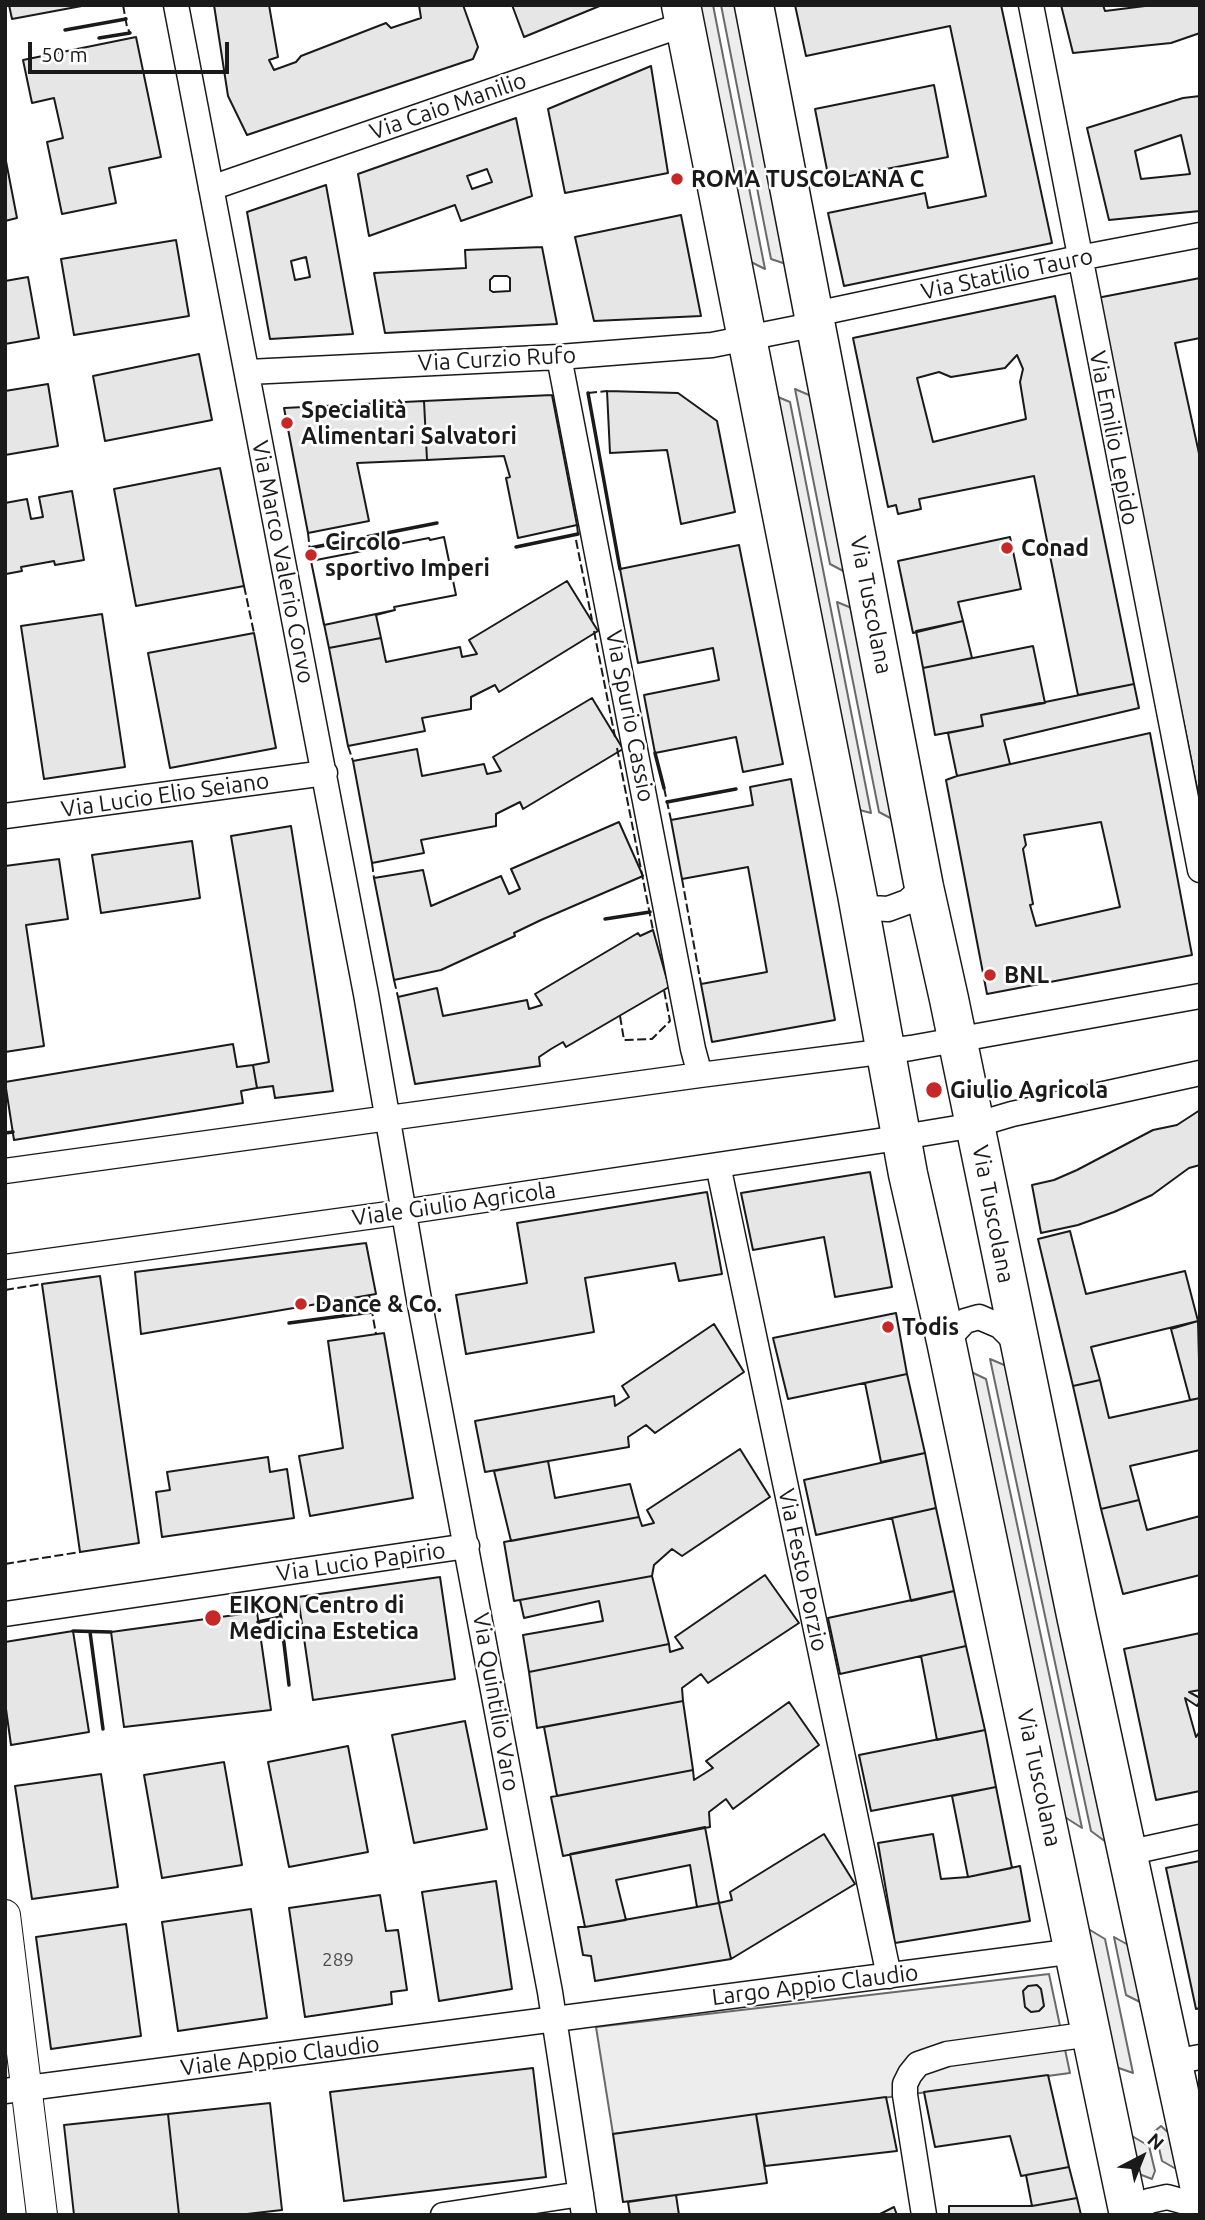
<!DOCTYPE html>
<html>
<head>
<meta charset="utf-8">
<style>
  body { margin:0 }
  #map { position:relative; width:1205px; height:2220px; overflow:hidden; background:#fff; font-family:Ubuntu,sans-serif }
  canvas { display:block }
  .frame { position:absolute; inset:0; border:7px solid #1a1a1a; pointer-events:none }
  .north { position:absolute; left:1107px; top:2122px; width:70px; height:70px; -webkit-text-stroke:5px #fff; paint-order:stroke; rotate:42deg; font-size:19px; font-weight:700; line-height:28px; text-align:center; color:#1a1a1a }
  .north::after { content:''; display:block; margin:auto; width:24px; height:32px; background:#1a1a1a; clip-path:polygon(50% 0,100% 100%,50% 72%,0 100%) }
  .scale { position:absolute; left:28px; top:42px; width:201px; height:32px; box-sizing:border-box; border:4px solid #1a1a1a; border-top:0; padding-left:9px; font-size:21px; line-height:24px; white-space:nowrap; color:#1a1a1a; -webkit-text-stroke:5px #fff; paint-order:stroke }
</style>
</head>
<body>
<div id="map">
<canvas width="1205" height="2220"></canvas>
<div class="frame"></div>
<div class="north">N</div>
<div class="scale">50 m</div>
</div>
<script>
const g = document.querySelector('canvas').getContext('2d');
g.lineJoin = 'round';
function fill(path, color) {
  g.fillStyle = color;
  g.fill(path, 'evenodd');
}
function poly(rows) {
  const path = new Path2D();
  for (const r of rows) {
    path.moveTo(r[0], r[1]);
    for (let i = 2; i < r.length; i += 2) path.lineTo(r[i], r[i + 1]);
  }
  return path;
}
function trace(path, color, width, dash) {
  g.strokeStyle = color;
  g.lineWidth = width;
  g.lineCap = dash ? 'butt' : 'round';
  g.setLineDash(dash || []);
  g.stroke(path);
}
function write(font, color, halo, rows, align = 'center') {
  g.font = font + ' Ubuntu,sans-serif';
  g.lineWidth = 5;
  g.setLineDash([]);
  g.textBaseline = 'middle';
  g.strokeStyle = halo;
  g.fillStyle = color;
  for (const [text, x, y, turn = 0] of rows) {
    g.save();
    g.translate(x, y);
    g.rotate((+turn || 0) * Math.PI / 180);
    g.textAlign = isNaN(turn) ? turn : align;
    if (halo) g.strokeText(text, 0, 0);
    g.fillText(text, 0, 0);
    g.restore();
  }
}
const parking = poly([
  [697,5,713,5,765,269,747,260,697,5],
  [721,5,740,5,789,265,771,259,721,5],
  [795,389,816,398,847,573,830,564,795,389],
  [773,395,790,402,871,813,852,808,773,395],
  [837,602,854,609,894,820,879,812,837,602],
  [990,1359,1009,1367,1110,1845,1091,1831,990,1359],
  [967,1370,986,1379,1082,1828,1060,1814,967,1370],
  [1085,1927,1105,1939,1133,2073,1113,2066,1085,1927],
  [1114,1937,1132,1947,1144,2004,1126,1995,1114,1937],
  [1049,1974,1070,2073,613,2134,596,2027,1049,1974],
  [1161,2126,1172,2136,1178,2170,1162,2161,1155,2131,1161,2126],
  [1132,2136,1149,2146,1155,2171,1152,2179,1139,2174,1132,2136]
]);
fill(parking, '#ededed');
trace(parking, '#6a6a6a', 2);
const building = poly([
  [9,5,87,5,12,19,9,5],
  [214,5,269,5,278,57,269,60,274,70,296,62,301,56,386,23,391,28,421,18,419,5,463,5,478,47,473,59,247,135,228,96,214,5],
  [512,5,602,5,524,37,512,5],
  [795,5,1001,5,1052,243,844,286,828,213,925,193,928,208,986,196,950,26,806,56,795,5],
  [1061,5,1103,5,1105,11,1153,5,1200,5,1200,33,1171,43,1073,53,1061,5],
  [136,37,161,157,109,168,116,203,62,214,47,142,63,138,54,98,32,103,23,60,136,37],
  [651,66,668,173,565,193,548,109,651,66],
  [934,85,948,157,829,180,815,109,934,85],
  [1200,96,1200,211,1109,220,1087,128,1183,98,1200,96],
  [1181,135,1190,174,1141,179,1135,151,1181,135],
  [516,118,532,196,461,221,455,205,369,236,358,174,516,118],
  [487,169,492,182,472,189,467,176,487,169],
  [5,156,17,218,5,221,5,156],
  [326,185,353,334,270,339,247,212,326,185],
  [306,257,310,277,295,280,291,261,306,257],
  [681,215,701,316,594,321,575,237,681,215],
  [176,240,189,316,74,335,61,259,176,240],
  [542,247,557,324,385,333,374,273,466,268,465,250,542,247],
  [494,276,507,276,510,278,510,291,493,292,490,290,490,280,494,276],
  [28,277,39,338,5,344,5,281,28,277],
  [1200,278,1200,338,1175,343,1200,458,1200,803,1097,298,1200,278],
  [1055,296,1134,684,1078,695,1034,476,919,499,921,509,898,514,896,505,888,507,853,338,1055,296],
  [1017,355,1023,369,1020,382,1026,419,933,442,917,378,939,372,951,377,1005,368,1017,355],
  [199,354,212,420,105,441,93,376,199,354],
  [48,384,58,446,5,455,5,391,48,384],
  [607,391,678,393,717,421,735,512,681,524,667,450,610,453,607,391],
  [552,395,577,525,518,538,506,478,510,477,504,456,427,460,424,401,552,395],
  [424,401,427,460,357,463,369,521,308,533,284,408,424,401],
  [220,468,244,586,136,606,114,489,220,468],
  [72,491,84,560,55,565,54,561,21,567,22,571,6,574,5,503,27,499,31,519,43,517,39,497,72,491],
  [444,537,456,595,394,607,395,610,324,625,311,561,429,538,430,540,444,537],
  [444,537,456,595,394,607,395,610,376,615,381,638,329,648,311,561,429,538,430,540,444,537],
  [1010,537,1021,589,958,602,963,621,913,633,898,561,1010,537],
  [739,545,783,764,743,772,736,737,655,753,644,695,719,680,713,648,638,663,620,569,739,545],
  [567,581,598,631,499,692,495,685,471,697,471,709,422,718,425,731,348,746,329,648,381,638,386,662,460,647,462,657,477,654,469,640,567,581],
  [102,614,125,767,44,779,21,626,102,614],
  [963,621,972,658,923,668,916,631,963,621],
  [254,633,276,748,170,768,148,653,254,633],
  [1033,646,1045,703,981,715,983,726,935,735,923,668,1033,646],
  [1134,684,1139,708,1004,740,1010,764,957,776,948,733,983,726,981,715,1134,684],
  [592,698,623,749,523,809,520,802,496,814,496,826,421,840,424,853,372,863,353,761,417,749,422,776,484,764,487,774,501,771,493,757,592,698],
  [1150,733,1192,955,987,994,946,780,957,776,1150,733],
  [1101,822,1120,907,1036,926,1030,905,1033,904,1023,849,1026,845,1024,835,1101,822],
  [791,779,835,1020,712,1042,701,984,767,972,748,867,682,879,671,820,753,805,750,787,791,779],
  [619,822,643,876,541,920,514,933,515,936,441,970,394,980,374,878,423,870,431,906,501,876,509,894,520,889,511,869,619,822],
  [291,826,333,1091,275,1098,273,1086,257,1088,253,1065,269,1062,231,836,291,826],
  [192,841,200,898,101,913,92,855,192,841],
  [59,859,68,919,26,925,44,1046,5,1052,5,866,59,859],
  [653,930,669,987,566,1047,563,1042,551,1049,539,1057,540,1066,415,1084,398,997,437,988,443,1016,527,1000,529,1009,542,1005,535,994,638,933,640,936,653,930],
  [233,1044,237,1067,253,1065,257,1088,241,1091,243,1103,14,1140,5,1082,233,1044],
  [1200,1110,1200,1165,1189,1168,1152,1195,1114,1212,1078,1225,1041,1233,1032,1185,1054,1180,1077,1170,1153,1130,1177,1125,1200,1110],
  [870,1172,892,1287,835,1297,824,1237,753,1250,741,1193,870,1172],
  [707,1192,722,1274,679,1281,675,1263,585,1278,594,1332,466,1354,456,1295,527,1283,517,1223,707,1192],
  [1070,1231,1086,1294,1185,1271,1198,1321,1091,1347,1100,1380,1073,1386,1038,1239,1070,1231],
  [366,1243,376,1294,141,1334,135,1272,366,1243],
  [100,1276,139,1543,80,1552,42,1284,100,1276],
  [896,1313,907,1374,788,1399,773,1338,896,1313],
  [1198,1321,1200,1398,1190,1400,1171,1329,1198,1321],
  [714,1324,744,1372,655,1433,646,1425,628,1437,629,1447,485,1472,475,1421,614,1396,615,1406,629,1397,622,1386,714,1324],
  [384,1333,413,1498,310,1516,299,1456,343,1448,328,1341,384,1333],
  [907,1374,925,1453,881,1462,865,1383,907,1374],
  [1100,1380,1109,1418,1200,1398,1200,1450,1130,1466,1139,1500,1101,1509,1073,1386,1100,1380],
  [740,1449,770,1497,682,1556,672,1549,654,1565,652,1576,514,1601,504,1542,639,1517,642,1526,654,1523,647,1510,740,1449],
  [925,1453,936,1508,816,1535,804,1480,925,1453],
  [268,1457,270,1472,287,1469,294,1518,162,1537,156,1492,170,1490,167,1472,268,1457],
  [548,1461,555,1498,630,1484,639,1517,511,1541,494,1471,548,1461],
  [1139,1500,1147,1530,1200,1516,1200,1575,1123,1594,1101,1509,1139,1500],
  [936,1508,954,1591,911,1601,892,1518,936,1508],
  [765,1575,799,1623,708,1683,701,1674,682,1688,683,1701,537,1728,529,1672,669,1644,670,1652,683,1648,675,1637,765,1575],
  [652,1576,669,1644,529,1672,523,1635,603,1621,599,1601,524,1618,520,1600,652,1576],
  [440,1577,455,1679,313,1700,298,1597,440,1577],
  [954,1591,966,1646,840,1674,828,1618,954,1591],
  [257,1612,271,1710,124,1727,111,1632,257,1612],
  [73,1631,89,1732,11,1745,5,1702,5,1642,73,1631],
  [1200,1633,1200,1690,1189,1692,1200,1698,1200,1701,1197,1706,1185,1698,1196,1737,1200,1731,1200,1791,1156,1800,1124,1649,1200,1633],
  [966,1646,985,1730,937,1740,921,1656,966,1646],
  [683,1701,693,1770,557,1796,544,1727,683,1701],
  [789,1702,819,1745,733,1809,726,1799,709,1812,710,1827,563,1856,551,1797,693,1770,694,1780,713,1768,706,1761,789,1702],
  [465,1721,487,1829,414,1843,392,1735,465,1721],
  [985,1730,996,1787,871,1811,859,1755,985,1730],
  [348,1746,368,1852,289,1867,268,1762,348,1746],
  [224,1762,242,1865,162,1878,144,1775,224,1762],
  [101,1774,118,1887,32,1899,15,1786,101,1774],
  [996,1787,1012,1868,968,1877,952,1796,996,1787],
  [705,1827,719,1903,697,1907,690,1865,616,1880,626,1920,585,1927,570,1854,705,1827],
  [824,1834,855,1884,731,1959,719,1903,732,1900,730,1892,824,1834],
  [933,1834,941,1879,968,1877,1020,1866,1030,1921,895,1943,878,1843,933,1834],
  [1200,1861,1200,2008,1196,2009,1166,1868,1200,1861],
  [496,1881,512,1989,439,2001,422,1892,496,1881],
  [380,1895,386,1931,398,1930,407,1990,391,1992,392,2004,305,2017,289,1908,380,1895],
  [719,1903,731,1959,595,1981,591,1956,583,1955,578,1927,585,1927,719,1903],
  [251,1909,267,2018,178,2031,162,1922,251,1909],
  [126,1924,141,2036,51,2049,36,1937,126,1924],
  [1037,1985,1041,1989,1044,2006,1039,2011,1031,2012,1025,2007,1023,1991,1028,1986,1037,1985],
  [533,2068,546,2177,344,2201,330,2092,533,2068],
  [1048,2075,1069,2167,1021,2176,1010,2136,935,2147,924,2092,1048,2075],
  [886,2097,897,2151,765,2166,756,2114,886,2097],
  [270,2103,282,2210,238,2215,179,2215,168,2114,270,2103],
  [168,2114,179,2215,74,2215,64,2125,168,2114],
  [756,2114,767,2183,623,2202,613,2134,756,2114],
  [1069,2167,1077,2198,1032,2206,1026,2175,1069,2167],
  [676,2195,679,2215,630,2215,628,2202,676,2195],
  [1077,2198,1081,2215,949,2215,949,2206,1032,2206,1077,2198],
  [894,2207,897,2215,878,2215,894,2207]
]);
fill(building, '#e6e6e6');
trace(building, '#1a1a1a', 2);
const minor = poly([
  [176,5,366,994,418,1294,550,1992,584,2215],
  [1031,5,1200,870],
  [211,188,685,24],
  [815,314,1079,258,1200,235],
  [559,357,693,1049,700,1075],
  [248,372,559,357,712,345,817,324],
  [5,816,325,773],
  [857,894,871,908,888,909,907,902,924,887],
  [718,1165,889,1976],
  [5,1171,700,1075,911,1048,1200,996],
  [5,1267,403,1212,885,1140,975,1125,1012,1114,1200,1073],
  [946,1341,965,1321,979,1317,1000,1326,1018,1344],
  [5,1614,467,1546],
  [1127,1853,1200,1837],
  [1173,2062,1200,2057],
  [5,2091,1075,1951],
  [443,2215,581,2194],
  [924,2215,905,2095,905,2084,910,2074,918,2064,947,2054,1091,2034],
  [1131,2215,1149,2201,1167,2197,1185,2202,1200,2209]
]);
const tertiary = poly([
  [5,1915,42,2215]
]);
const primary = poly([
  [681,5,857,894,908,1174,946,1341,1129,2215],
  [754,5,924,887,949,999,1077,1620,1200,2189]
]);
trace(minor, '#1a1a1a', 27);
trace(tertiary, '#1a1a1a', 32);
trace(primary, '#1a1a1a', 41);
trace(minor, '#fff', 24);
trace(tertiary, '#fff', 30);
trace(primary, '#fff', 38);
trace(poly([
  [123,5,127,27,130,33],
  [588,393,607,391],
  [577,525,578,534],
  [308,533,311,561],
  [576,540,592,620],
  [244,586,254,633],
  [594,631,615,737],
  [348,746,353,761],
  [617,748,653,930],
  [664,788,671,820],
  [372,863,374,878],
  [682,879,701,984],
  [394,980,398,997],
  [620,1016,624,1040,652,1039,670,1021,664,990],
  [5,1290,42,1284],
  [369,1295,376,1334],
  [5,1564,80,1552],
  [279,1602,298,1597]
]), '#1a1a1a', 2, [9, 3.5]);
trace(poly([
  [65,30,126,19],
  [99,38,130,33],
  [588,393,620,569],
  [516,547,578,534],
  [310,548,437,523],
  [655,753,664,788],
  [667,802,736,789],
  [605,919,650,912],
  [5,1133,13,1132],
  [289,1323,372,1312],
  [279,1602,289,1685],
  [258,1622,281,1617],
  [73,1631,111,1632],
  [90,1632,103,1729]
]), '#1a1a1a', 3.5);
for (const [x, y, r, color] of [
  [677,179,7,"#c62828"],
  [287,423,7,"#c62828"],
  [1007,548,7,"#c62828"],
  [311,555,7,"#c62828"],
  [990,975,7,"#c62828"],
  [934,1090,9,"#c62828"],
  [301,1304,7,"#c62828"],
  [888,1327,7,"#c62828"],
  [213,1618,9,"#c62828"]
]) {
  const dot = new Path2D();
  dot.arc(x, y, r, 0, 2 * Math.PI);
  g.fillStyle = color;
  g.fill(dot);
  trace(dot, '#fff', 2.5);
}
write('19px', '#4d4d4d', null, [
  ["289",338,1960]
]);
write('23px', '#1a1a1a', '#fff', [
  ["Via Caio Manilio",448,106,-19],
  ["Via Statilio Tauro",1007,274,-12],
  ["Via Curzio Rufo",497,359,-3],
  ["Via Emilio Lepido",1114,438,79],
  ["Via Marco Valerio Corvo",283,562,79],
  ["Via Tuscolana",871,605,79],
  ["Via Spurio Cassio",630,716,79],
  ["Via Lucio Elio Seiano",165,795,-8],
  ["Viale Giulio Agricola",454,1204,-8],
  ["Via Tuscolana",993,1214,79],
  ["Via Lucio Papirio",361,1562,-8],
  ["Via Festo Porzio",803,1570,78],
  ["Via Quintilio Varo",496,1702,80],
  ["Via Tuscolana",1039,1778,78],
  ["Largo Appio Claudio",815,1985,-7],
  ["Viale Appio Claudio",280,2056,-7]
]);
write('bold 23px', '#1a1a1a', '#fff', [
  ["ROMA TUSCOLANA C",691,179],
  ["Specialità",301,410],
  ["Alimentari Salvatori",301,436],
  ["Circolo",325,542],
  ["sportivo Imperi",325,568],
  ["Conad",1021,548],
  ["BNL",1004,975],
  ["Giulio Agricola",950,1090],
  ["Dance & Co.",315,1304],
  ["Todis",902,1327],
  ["EIKON Centro di",229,1605],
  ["Medicina Estetica",229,1631]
], 'left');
</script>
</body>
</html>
